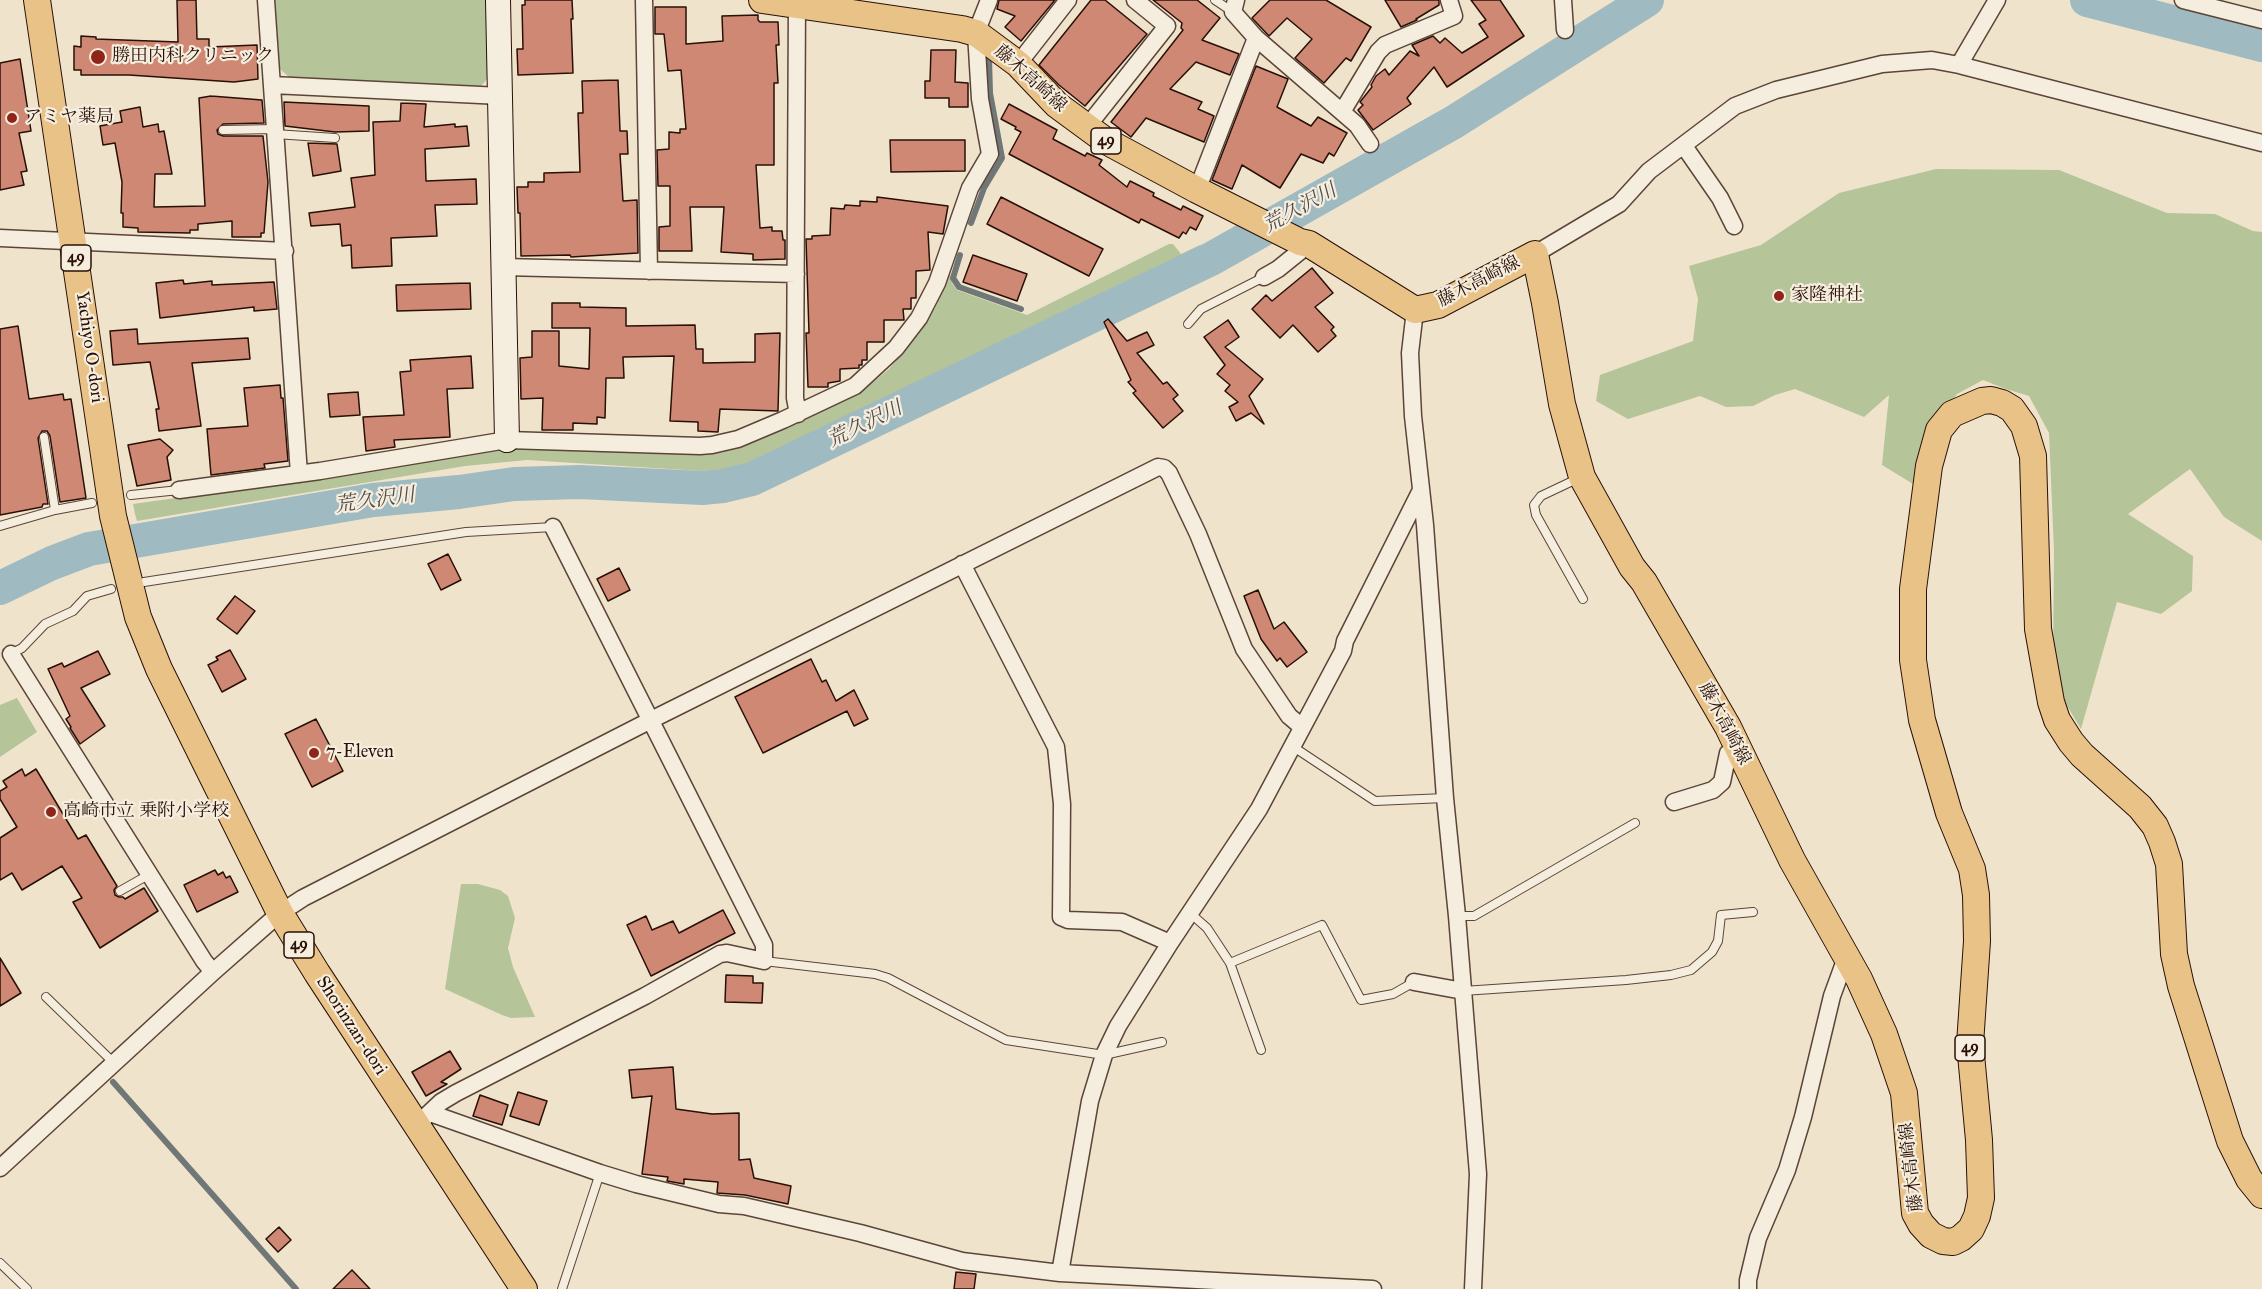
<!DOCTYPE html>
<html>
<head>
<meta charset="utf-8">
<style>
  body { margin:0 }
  canvas { display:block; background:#f0e3cb }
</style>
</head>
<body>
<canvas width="2262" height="1289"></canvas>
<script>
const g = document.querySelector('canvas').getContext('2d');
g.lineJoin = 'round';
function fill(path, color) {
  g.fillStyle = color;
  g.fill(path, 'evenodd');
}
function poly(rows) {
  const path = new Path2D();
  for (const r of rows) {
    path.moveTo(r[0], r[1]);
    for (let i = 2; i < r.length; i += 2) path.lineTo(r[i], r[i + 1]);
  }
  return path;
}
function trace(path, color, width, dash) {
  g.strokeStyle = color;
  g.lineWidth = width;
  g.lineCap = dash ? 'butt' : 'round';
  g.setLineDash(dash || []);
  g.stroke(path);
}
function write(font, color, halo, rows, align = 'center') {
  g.font = font + ' "IM FELL Great Primer","Noto Serif JP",serif';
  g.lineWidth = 4.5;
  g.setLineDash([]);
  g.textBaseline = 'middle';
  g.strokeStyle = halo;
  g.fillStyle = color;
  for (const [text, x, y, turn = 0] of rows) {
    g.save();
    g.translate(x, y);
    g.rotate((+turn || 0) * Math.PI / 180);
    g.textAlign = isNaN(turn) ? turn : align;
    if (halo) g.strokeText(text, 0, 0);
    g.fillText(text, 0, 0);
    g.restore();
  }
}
fill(poly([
  [275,0,486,0,489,77,481,86,289,77,280,69],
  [1936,169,2059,170,2167,213,2215,214,2253,231,2262,232,2262,541,2224,517,2190,469,2128,514,2193,556,2192,591,2161,614,2117,602,2081,729,2066,704,2053,657,2054,551,2049,433,2029,396,2006,389,1983,380,1957,394,1932,428,1918,487,1882,465,1889,395,1864,417,1795,389,1775,395,1753,406,1726,407,1700,396,1628,419,1596,401,1600,375,1693,341,1698,299,1689,266,1761,245,1839,193],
  [1169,244,1173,244,1181,254,1200,245,1202,248,883,400,817,434,738,468,701,471,527,460,465,466,137,521,135,514,133,504,368,471,487,451,522,448,702,455,724,452,800,422,866,388,889,369,917,336,935,308,950,273,952,283,957,290,1027,315],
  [17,698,37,732,0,757,0,705],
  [461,884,478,884,500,890,508,896,515,918,508,948,513,967,535,1017,511,1018,502,1015,445,989]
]), '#b6c49a');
trace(poly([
  [971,223,984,188,1002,158,990,93,989,58],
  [960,255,953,278,959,287,1021,309],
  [113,1082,296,1289]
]), '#707777', 6);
trace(poly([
  [2087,0,2262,45],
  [0,588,52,563,89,549,373,500,459,492,514,484,580,482,702,488,723,486,752,479,1211,259,1454,122,1647,0]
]), '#9fbbc1', 34);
const building = poly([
  [177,0,196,0,197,39,209,39,209,47,257,45,258,79,234,82,129,75,81,75,81,70,74,70,74,46,81,47,81,36,96,37,96,39,178,42,177,0],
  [525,0,572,0,573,19,571,19,573,73,518,75,517,49,523,49,522,5,525,5,525,0],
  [999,0,1055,0,1021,41,1005,27,1015,16,997,9,999,0],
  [1091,0,1105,0,1147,34,1085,106,1059,85,1039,65,1091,0],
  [1153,0,1197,0,1220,18,1202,40,1239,54,1230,75,1196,62,1170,89,1202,102,1198,109,1214,116,1204,142,1146,118,1131,137,1111,122,1183,30,1181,28,1182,23,1153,0],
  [1270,0,1326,0,1371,27,1351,61,1346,58,1324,83,1295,58,1312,39,1287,18,1269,36,1252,18,1270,0],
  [1385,0,1439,0,1439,5,1416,19,1417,20,1401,27,1385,0],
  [1471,0,1500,0,1524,36,1447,87,1434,67,1407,98,1411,104,1373,130,1358,110,1363,105,1360,102,1372,87,1371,85,1376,76,1385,69,1389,75,1410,51,1419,56,1412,45,1433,36,1440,43,1445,38,1462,53,1488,37,1479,24,1486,20,1471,0],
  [655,7,686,7,686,44,723,41,722,16,758,15,758,20,760,22,778,22,779,45,776,45,778,83,774,83,774,165,756,165,760,228,772,227,772,231,782,231,783,240,785,240,785,259,753,260,753,254,721,252,724,207,690,207,692,251,659,251,659,227,670,226,670,186,658,186,657,150,669,149,669,132,680,133,680,129,686,129,681,70,668,71,664,34,655,34,655,7],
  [931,50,956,50,955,82,968,83,968,107,949,107,949,98,925,98,925,81,930,81,931,50],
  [20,59,31,131,19,133,27,171,21,172,24,185,0,190,0,63,20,59],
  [1256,66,1288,79,1277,107,1311,126,1318,117,1347,133,1334,156,1329,153,1323,163,1301,154,1280,188,1242,165,1232,189,1212,180,1256,66],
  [618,80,620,131,627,131,628,154,620,154,623,201,637,200,638,253,571,257,570,255,521,256,520,213,518,213,517,187,528,187,528,182,544,182,544,173,580,172,578,113,583,113,582,81,618,80],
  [211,96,262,100,264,123,223,124,217,130,218,134,223,136,263,136,268,182,264,233,261,233,261,237,232,237,232,221,198,224,198,230,190,230,190,233,138,232,138,228,123,227,123,213,121,213,122,182,115,143,103,145,100,126,122,122,120,111,140,107,143,127,158,124,159,132,164,131,172,174,155,174,154,207,205,206,199,98,211,96],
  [284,102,369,106,369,131,335,132,285,126,284,102],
  [401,103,426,104,424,127,455,124,455,127,467,126,469,146,425,149,426,181,476,179,477,204,435,205,437,236,391,238,392,266,352,268,351,245,342,246,340,224,311,226,309,213,355,207,351,178,375,175,373,122,400,121,401,103],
  [1009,104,1057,130,1053,139,1085,156,1087,153,1102,160,1099,165,1127,187,1130,181,1154,193,1153,196,1181,210,1183,206,1203,216,1196,230,1190,227,1186,234,1183,232,1179,238,1141,219,1139,223,1009,154,1021,132,1015,129,1016,127,1001,119,1009,104],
  [890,140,965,140,965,171,891,172,890,140],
  [308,143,337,144,341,171,313,176,308,143],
  [877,197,948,206,943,234,928,232,930,270,916,271,916,298,911,298,911,309,903,309,904,320,884,320,884,342,867,342,867,360,862,360,862,365,859,365,859,368,840,369,840,381,828,383,828,387,808,387,806,333,809,333,806,239,812,239,812,236,830,235,831,208,844,209,845,205,860,206,860,201,877,202,877,197],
  [1001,197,1103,249,1089,276,987,224,1001,197],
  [973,255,1027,274,1017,301,963,282,973,255],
  [1312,268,1333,293,1315,307,1334,327,1331,330,1336,336,1318,352,1293,325,1280,338,1252,309,1266,295,1272,301,1312,268],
  [183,280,184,284,212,281,212,285,274,282,277,309,254,311,254,307,160,318,156,283,183,280],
  [470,283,471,309,397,311,396,285,470,283],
  [552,303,580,303,580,307,626,308,626,326,695,325,696,349,703,349,703,363,755,362,755,334,780,333,778,411,720,409,718,432,698,431,698,422,670,421,674,356,623,357,624,378,606,378,605,418,597,417,597,424,573,423,573,430,542,430,543,398,521,399,520,358,532,357,532,331,559,331,559,366,589,369,590,328,552,328,552,303],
  [1108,319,1127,341,1147,332,1154,345,1137,353,1163,384,1167,382,1178,395,1173,399,1183,411,1163,428,1133,393,1136,391,1128,382,1131,380,1104,322,1108,319],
  [1228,320,1239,337,1225,347,1263,379,1249,396,1264,424,1251,413,1236,421,1229,407,1238,402,1225,391,1230,385,1217,374,1225,365,1204,337,1228,320],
  [18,326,29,399,63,394,64,400,71,399,86,498,60,502,50,436,47,431,42,431,38,438,48,504,43,504,42,507,0,515,0,329,18,326],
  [137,329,138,344,248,338,250,359,192,363,201,426,159,431,156,409,159,409,150,362,113,365,110,331,137,329],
  [471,356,473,388,447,389,450,437,394,440,395,447,366,451,363,417,404,415,400,372,411,371,410,360,471,356],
  [280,385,281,398,283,398,288,461,264,464,265,468,211,475,207,429,248,426,244,388,280,385],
  [358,392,360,415,330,417,328,394,358,392],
  [160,439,173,450,167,457,171,480,137,486,128,445,160,439],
  [448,554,461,580,441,590,428,564,448,554],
  [619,568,630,590,608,601,597,579,619,568],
  [1258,590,1274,629,1284,622,1307,652,1287,667,1280,658,1277,661,1261,639,1244,596,1258,590],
  [235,596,255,611,237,634,217,619,235,596],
  [230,650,246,679,222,692,208,665,218,660,216,657,230,650],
  [98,651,110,674,81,688,105,726,80,744,70,728,71,727,66,719,70,716,48,669,62,663,64,667,98,651],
  [811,659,822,682,826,680,836,701,854,690,868,719,854,726,847,711,763,753,735,697,811,659],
  [316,719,343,771,312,787,285,734,316,719],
  [22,769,25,776,36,769,78,839,86,835,117,886,114,890,115,895,119,897,123,897,125,899,144,888,158,911,100,948,73,902,82,898,62,866,22,890,12,873,0,880,0,838,17,827,0,799,0,791,7,787,3,781,22,769],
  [215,870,218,875,223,872,226,878,230,876,238,892,197,912,184,885,215,870],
  [723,910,735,933,651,976,627,925,646,916,652,930,673,921,679,933,723,910],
  [0,958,21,993,0,1006,0,958],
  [726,975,753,976,753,983,763,983,762,1003,725,1002,726,975],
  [450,1051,461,1069,441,1082,447,1084,426,1096,412,1072,450,1051],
  [673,1067,676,1109,712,1114,739,1113,739,1160,750,1159,754,1178,791,1186,788,1204,745,1195,717,1193,718,1182,684,1179,684,1184,667,1181,668,1177,642,1174,652,1096,632,1098,629,1070,673,1067],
  [518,1092,547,1101,539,1125,510,1116,518,1092],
  [480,1095,508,1105,502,1125,473,1116,480,1095],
  [279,1227,291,1240,278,1252,266,1239,279,1227],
  [352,1270,370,1289,333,1289,352,1270],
  [956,1272,976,1274,974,1289,954,1289,956,1272]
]);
fill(building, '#cf8873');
trace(building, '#291007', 1.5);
const lane = poly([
  [1215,0,1233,12],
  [223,130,275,129],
  [275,134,335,138],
  [1188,324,1201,309,1264,277],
  [44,437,55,510],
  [1579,478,1541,496,1534,505,1536,515,1583,599],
  [131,495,179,490],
  [0,526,55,510,92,503],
  [144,582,466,532,553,527],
  [11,654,22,648,45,624,73,611,87,596,111,589],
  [1292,746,1375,801,1445,798],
  [120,891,150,874],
  [1190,913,1207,928,1230,963,1261,1050],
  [1457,916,1474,916,1635,823],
  [764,961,875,974,888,978,1006,1040,1104,1055,1162,1042],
  [1230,963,1322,925,1361,1000,1393,994,1414,982],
  [1463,991,1626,980,1671,975,1691,970,1712,952,1718,941,1721,915,1753,912],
  [46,997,114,1063],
  [0,1263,27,1289],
  [562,1289,600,1173]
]);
const street = poly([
  [266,0,299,474],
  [644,0,649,271],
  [797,0,795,398,798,414],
  [1236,0,1233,12,1256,38,1357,125,1370,144],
  [1563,0,1565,30],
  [2183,0,2262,20],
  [1018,64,1068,0],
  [1959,65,1997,0],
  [272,85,501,96],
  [1342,112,1378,52,1385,45,1454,16,1449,0],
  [1086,128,1167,26,1135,0],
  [1684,146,1720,198,1734,226],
  [1197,190,1256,38],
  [0,238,285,251],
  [1535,254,1619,204,1649,171,1735,106,1776,90,1882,64,1932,60,1959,65,2262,143],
  [503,267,796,274],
  [1264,277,1278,269,1309,244],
  [1415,310,1410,353,1413,416,1425,525,1445,798,1457,916,1478,1174,1473,1289],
  [179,490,320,471,507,440,700,446,712,445,738,439,783,420,855,386,896,348,919,318,937,283,970,188,990,154,980,99,976,33,989,0],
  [962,564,1056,747,1062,804,1061,917,1068,920,1122,922,1170,943],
  [11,654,204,961,213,972],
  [1674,802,1713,790,1722,782,1728,753,1737,746],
  [1414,982,1463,991],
  [430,1113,600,1173,636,1184,719,1204,744,1206,860,1233,962,1261,1060,1273,1373,1289],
  [424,1118,441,1102,456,1093,645,996,720,954,727,953,764,961,764,945,553,527],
  [0,1168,213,972,280,913,303,898,651,720,1158,467,1164,468,1169,473,1198,534,1244,649,1289,716,1302,727],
  [1060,1273,1090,1101,1104,1055,1118,1026,1170,943,1259,809,1343,651,1345,641,1421,490],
  [1748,1289,1748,1280,1758,1238,1787,1170,1803,1117,1832,996,1847,955]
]);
const secondary = poly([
  [498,0,507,440]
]);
const primary = poly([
  [37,0,113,516,138,617,159,669,280,913,317,973,524,1289],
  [762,0,962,29,976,33,1018,64,1057,105,1106,141,1197,190,1300,242,1309,244,1415,310,1438,305,1535,254,1545,303,1562,404,1582,477,1632,567,1644,582,1728,727,1792,860,1859,979,1884,1034,1904,1093,1915,1213,1921,1224,1931,1235,1943,1241,1953,1242,1961,1238,1971,1229,1977,1216,1981,1198,1979,1140,1970,1044,1977,941,1976,895,1972,869,1949,813,1922,720,1913,660,1913,589,1929,466,1939,430,1952,414,1982,401,1991,400,2002,403,2012,409,2024,426,2033,456,2038,629,2051,702,2057,720,2071,742,2082,755,2140,807,2155,826,2162,842,2169,864,2174,954,2181,986,2230,1141,2249,1179,2262,1195]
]);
trace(lane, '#5b4538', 10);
trace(street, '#5b4538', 19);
trace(secondary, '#291007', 26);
trace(primary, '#291007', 28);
trace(lane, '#f5eddd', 8);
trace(street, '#f5eddd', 16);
trace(secondary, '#f5eddd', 24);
trace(primary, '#e8c286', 26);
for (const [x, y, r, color] of [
  [98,57,8,"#8f2418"],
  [12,118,6,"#8f2418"],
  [1779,296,6,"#8f2418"],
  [314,753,6,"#8f2418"],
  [51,812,6,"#8f2418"]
]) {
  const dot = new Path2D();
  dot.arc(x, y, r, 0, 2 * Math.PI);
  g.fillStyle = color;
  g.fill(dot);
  trace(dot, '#f5eddd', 2);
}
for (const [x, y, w] of [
  [1106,141,30],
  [76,258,30],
  [299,945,30],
  [1970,1048,30]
]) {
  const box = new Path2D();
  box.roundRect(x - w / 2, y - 13, w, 26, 4.5);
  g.fillStyle = '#f5eddd';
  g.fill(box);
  trace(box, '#291007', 1.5);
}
write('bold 16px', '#291007', null, [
  ["49",1106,141],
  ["49",76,258],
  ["49",299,945],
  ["49",1970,1048]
]);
write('18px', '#291007', '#f5eddd', [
  ["勝田内科クリニック",112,57],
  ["アミヤ薬局",24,118],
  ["家隆神社",1791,296],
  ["7-Eleven",326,753],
  ["高崎市立 乗附小学校",63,812]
], 'left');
write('18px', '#291007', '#f5eddd', [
  ["藤木高崎線",1030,79,42],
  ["藤木高崎線",1479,282,-27],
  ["Yachiyo O-dori",89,347,82],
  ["藤木高崎線",1724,724,62],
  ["Shorinzan-dori",351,1026,57],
  ["藤木高崎線",1912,1167,-97]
]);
write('italic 20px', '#524c48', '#f5eddd', [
  ["荒久沢川",1300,209,-29],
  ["荒久沢川",865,425,-26],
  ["荒久沢川",375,501,-8]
]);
</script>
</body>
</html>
